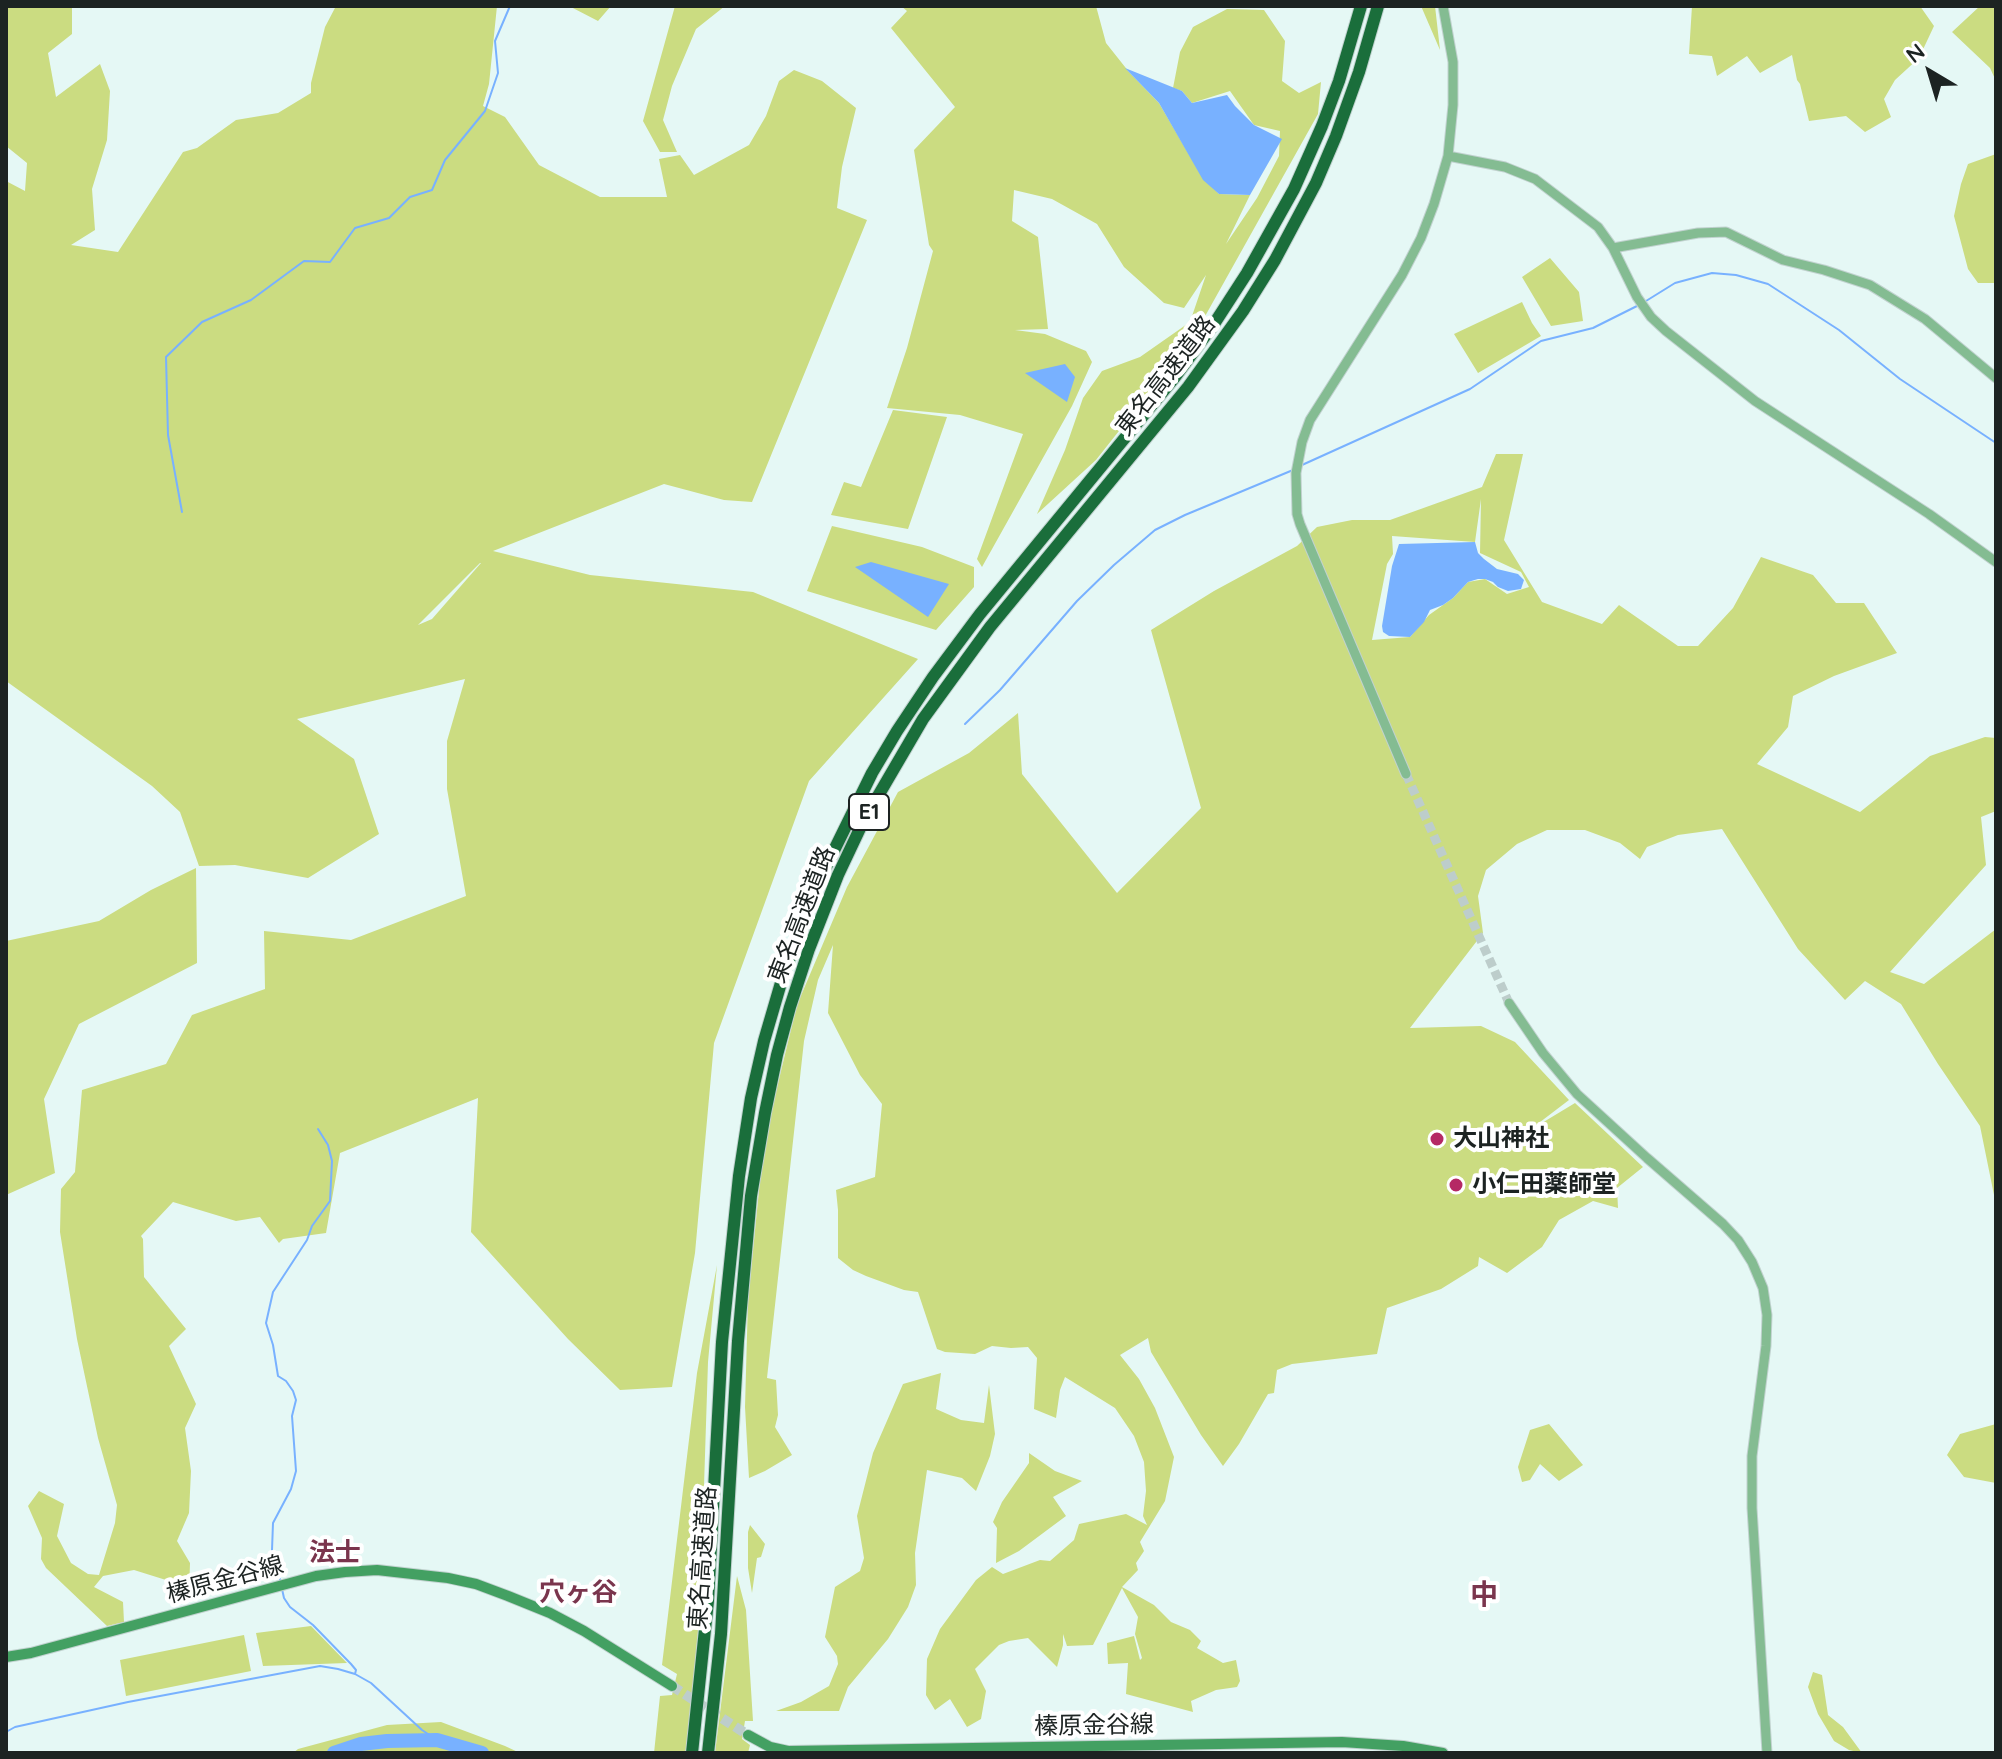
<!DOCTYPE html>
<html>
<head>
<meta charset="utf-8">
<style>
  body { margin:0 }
  #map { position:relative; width:2002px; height:1759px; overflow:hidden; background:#e5f8f5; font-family:Quicksand,sans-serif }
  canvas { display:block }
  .frame { position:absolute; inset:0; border:8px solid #1c2322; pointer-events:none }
  .north { position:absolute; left:1890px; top:32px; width:80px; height:80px; -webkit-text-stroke:6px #fff; paint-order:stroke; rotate:322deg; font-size:22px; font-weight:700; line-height:32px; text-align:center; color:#1c2322 }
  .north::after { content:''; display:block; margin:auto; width:28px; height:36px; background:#1c2322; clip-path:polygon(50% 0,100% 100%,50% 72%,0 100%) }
</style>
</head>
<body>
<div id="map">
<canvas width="2002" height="1759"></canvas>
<div class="frame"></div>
<div class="north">N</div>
</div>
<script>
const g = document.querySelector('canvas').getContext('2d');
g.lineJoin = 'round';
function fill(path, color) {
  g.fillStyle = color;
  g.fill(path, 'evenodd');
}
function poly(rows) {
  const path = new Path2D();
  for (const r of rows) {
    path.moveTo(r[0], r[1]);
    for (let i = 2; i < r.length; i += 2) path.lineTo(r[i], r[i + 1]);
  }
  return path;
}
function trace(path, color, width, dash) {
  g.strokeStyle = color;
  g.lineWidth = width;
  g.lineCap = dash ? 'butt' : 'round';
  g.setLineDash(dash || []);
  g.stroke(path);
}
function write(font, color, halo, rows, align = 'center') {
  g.font = font + ' Quicksand,"Noto Sans JP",sans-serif';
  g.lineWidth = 8;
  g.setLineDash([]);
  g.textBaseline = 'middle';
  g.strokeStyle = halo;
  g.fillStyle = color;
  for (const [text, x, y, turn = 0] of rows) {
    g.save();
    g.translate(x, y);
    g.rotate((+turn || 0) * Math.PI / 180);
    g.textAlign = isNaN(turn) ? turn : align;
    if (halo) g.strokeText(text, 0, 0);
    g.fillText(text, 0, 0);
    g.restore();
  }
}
fill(poly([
  [6,6,72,6,72,34,48,53,56,97,100,64,110,91,107,140,92,189,95,230,71,245,118,252,183,152,197,148,236,120,278,113,311,93,311,83,325,27,336,6,497,6,489,84,483,106,505,117,539,165,600,197,667,197,659,159,680,155,694,175,749,145,766,116,779,81,794,70,822,81,856,108,842,167,837,208,867,220,752,502,724,500,664,484,493,551,590,575,753,592,918,659,809,781,714,1043,695,1253,672,1387,620,1390,568,1339,471,1232,478,1098,340,1153,326,1233,283,1239,279,1243,260,1217,236,1221,173,1202,141,1236,143,1239,144,1277,186,1329,169,1346,196,1404,185,1428,191,1471,189,1513,177,1541,190,1563,189,1593,166,1580,134,1570,103,1576,94,1587,123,1602,124,1622,107,1626,46,1568,41,1559,42,1538,28,1506,39,1491,64,1504,57,1536,71,1563,88,1574,99,1575,115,1523,117,1505,98,1438,77,1339,60,1232,61,1189,75,1172,82,1090,166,1064,192,1015,265,989,264,931,351,940,466,896,447,789,447,741,465,679,297,719,354,759,379,834,308,878,235,865,199,866,180,812,152,786,6,681,6,181,25,191,27,163,6,146],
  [481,563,432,619,418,625,480,563],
  [569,6,611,6,598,21],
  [675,6,725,6,696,29,672,86,663,120,677,152,660,152,643,121],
  [901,6,1096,6,1106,43,1129,72,1159,103,1201,175,1219,194,1250,195,1226,244,1257,198,1279,156,1280,131,1254,125,1230,91,1192,103,1182,91,1173,88,1180,52,1193,27,1227,9,1264,10,1285,41,1282,81,1299,93,1321,82,1318,114,1194,336,1096,460,1037,514,1065,450,1083,398,1102,371,1140,357,1190,322,1206,275,1184,308,1164,303,1124,267,1097,224,1052,199,1014,190,1012,221,1038,237,1048,329,1015,330,1045,334,1086,351,1092,362,1072,406,982,567,977,559,1023,434,960,415,887,408,907,348,933,251,929,245,914,150,955,107,891,28,907,11],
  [1421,6,1435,6,1440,50],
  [1692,6,1920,6,1934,26,1919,58,1895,80,1884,99,1891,117,1865,132,1846,116,1809,121,1800,84,1797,80,1792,55,1760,73,1747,56,1717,76,1712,56,1689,54],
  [1980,6,1996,6,1996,81,1990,68,1952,32],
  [1996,154,1996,283,1978,283,1968,269,1954,216,1961,184,1968,164],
  [1550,258,1579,292,1583,321,1551,326,1522,277],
  [1522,302,1532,323,1541,336,1478,373,1454,334],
  [893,410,947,417,908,529,831,515,844,482,861,487],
  [1496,454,1523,454,1504,540,1542,602,1602,624,1619,605,1678,646,1698,646,1733,608,1761,557,1813,575,1836,603,1864,603,1897,653,1834,676,1793,696,1788,727,1757,764,1860,812,1930,756,1985,737,1996,738,1996,811,1981,817,1986,865,1890,972,1924,984,1996,929,1996,1199,1994,1195,1980,1126,1938,1064,1901,1004,1865,981,1845,1000,1798,949,1722,829,1678,835,1647,847,1640,859,1620,843,1585,830,1547,830,1517,844,1486,870,1478,896,1483,933,1410,1028,1481,1026,1515,1042,1569,1100,1527,1132,1575,1103,1643,1167,1617,1188,1618,1208,1593,1201,1559,1220,1542,1247,1507,1273,1479,1257,1478,1266,1441,1289,1387,1308,1377,1354,1292,1364,1277,1370,1274,1393,1268,1394,1239,1444,1223,1466,1201,1435,1151,1352,1148,1338,1120,1355,1139,1379,1155,1408,1174,1457,1165,1501,1140,1542,1144,1551,1136,1563,1138,1570,1122,1587,1154,1605,1171,1622,1190,1630,1201,1641,1197,1648,1223,1663,1236,1660,1240,1681,1237,1687,1216,1690,1191,1701,1193,1712,1126,1694,1128,1663,1108,1664,1107,1643,1134,1636,1140,1660,1142,1658,1135,1634,1138,1617,1122,1588,1093,1645,1067,1646,1063,1634,1063,1645,1057,1667,1028,1638,1009,1641,999,1645,975,1669,986,1691,981,1719,967,1727,950,1699,935,1710,926,1695,927,1659,940,1629,976,1580,992,1567,1003,1574,1040,1560,1050,1561,1074,1540,1079,1524,1126,1514,1147,1525,1143,1516,1146,1491,1144,1462,1134,1436,1115,1408,1065,1377,1060,1390,1056,1418,1034,1409,1037,1358,1028,1347,1011,1348,992,1346,975,1354,945,1352,937,1349,918,1292,904,1290,866,1276,853,1270,838,1258,838,1210,836,1190,875,1177,882,1104,860,1075,828,1013,833,945,818,980,804,1041,767,1378,776,1380,778,1415,775,1427,792,1455,765,1471,749,1478,745,1407,748,1300,764,1141,797,1005,847,887,898,792,969,753,1018,713,1022,774,1117,893,1201,808,1151,630,1214,591,1297,546,1317,527,1352,520,1390,520,1482,487],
  [1481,499,1480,553,1521,572,1529,587,1507,594,1485,579,1468,582,1453,598,1429,615,1410,637,1372,640,1387,564,1393,554,1392,536,1475,542],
  [832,526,922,547,974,567,974,587,936,630,807,591],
  [196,868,197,963,79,1024,44,1099,55,1173,6,1195,6,941,99,921,151,890],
  [717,1265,708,1362,700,1610,688,1740,685,1753,654,1753,660,1696,672,1695,677,1674,662,1665,697,1373],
  [941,1373,936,1409,961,1420,984,1423,989,1385,995,1434,990,1456,976,1491,962,1478,927,1470,915,1553,916,1585,908,1607,888,1639,848,1687,839,1711,776,1711,801,1702,829,1686,838,1664,837,1656,825,1637,835,1587,860,1571,864,1558,857,1516,873,1453,903,1384],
  [1549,1424,1583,1465,1559,1481,1540,1464,1530,1480,1522,1482,1518,1467,1530,1430],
  [1996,1424,1996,1483,1964,1477,1947,1455,1960,1434],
  [1029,1453,1055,1471,1082,1481,1053,1497,1066,1516,1019,1551,996,1563,997,1528,993,1522,1002,1502,1029,1463],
  [750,1525,765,1544,761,1557,757,1558,752,1593,748,1568,748,1532],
  [737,1576,746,1610,753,1721,745,1721,742,1739,750,1745,748,1753,715,1753],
  [311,1626,347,1663,263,1666,256,1633],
  [244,1635,251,1671,126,1696,120,1660],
  [1813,1672,1822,1675,1828,1715,1843,1727,1862,1753,1849,1750,1834,1741,1818,1714,1808,1687],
  [441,1722,505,1746,520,1753,293,1753,298,1749,387,1725]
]), '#cbdc81');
fill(poly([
  [1125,68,1182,91,1192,103,1227,95,1235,106,1254,125,1282,139,1250,195,1219,194,1203,180,1159,103],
  [1065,364,1075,377,1067,402,1025,373],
  [1475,542,1478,553,1484,559,1497,569,1518,574,1524,580,1521,589,1508,591,1498,587,1493,582,1485,579,1478,579,1468,582,1453,598,1443,605,1430,610,1424,622,1410,637,1389,636,1383,632,1382,626,1392,566,1399,544],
  [871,562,949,584,928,617,855,567]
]), '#78b1ff');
trace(poly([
  [1646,301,1675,283,1712,273,1736,275,1768,284,1839,330,1900,379,1996,443],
  [1302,465,1470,389,1541,341,1593,328,1637,306],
  [182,512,168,435,166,357,202,322,251,300,304,261,330,262,355,228,389,218,410,197,432,190,445,160,485,111,498,73,495,41,510,6],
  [965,724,1000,690,1077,601,1114,565,1155,530,1185,515,1293,470],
  [281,1583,272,1550,273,1523,291,1489,296,1471,292,1416,296,1400,293,1391,286,1381,278,1376,273,1345,266,1323,273,1292,307,1240,312,1226,330,1201,332,1161,328,1145,318,1129],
  [282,1589,284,1598,290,1607,313,1625,351,1664,356,1670,355,1674],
  [6,1732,15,1727,128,1702,320,1666,338,1669,355,1674,371,1683,422,1730,437,1740]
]), '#78b1ff', 2);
trace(poly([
  [334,1753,361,1744,387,1741,437,1740,482,1753]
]), '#78b1ff', 14);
trace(poly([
  [1406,774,1509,1003]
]), '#bdcdcb', 9, [9, 4.5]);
trace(poly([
  [672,1686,748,1735]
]), '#bdcdcb', 10, [10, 5]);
const tertiary = poly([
  [1448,156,1505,167,1535,179,1598,227,1613,248,1637,297,1651,317,1666,331,1755,401,1929,514,1996,562],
  [1613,248,1698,233,1726,232,1783,260,1824,270,1870,285,1925,319,1996,378],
  [1406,774,1300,524,1297,514,1296,473,1302,442,1310,420,1402,275,1421,238,1434,204,1448,156,1453,105,1453,62,1443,6],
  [1509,1003,1543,1053,1577,1094,1647,1158,1723,1224,1738,1240,1752,1262,1763,1288,1767,1315,1766,1346,1752,1456,1752,1508,1767,1753]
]);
const secondary = poly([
  [6,1657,31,1653,316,1576,345,1572,377,1570,448,1578,476,1584,508,1596,550,1613,584,1631,672,1686],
  [748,1735,770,1747,788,1751,1342,1742,1403,1746,1443,1753]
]);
const motorway = poly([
  [692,1753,708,1601,722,1342,739,1176,751,1098,764,1041,783,976,817,885,872,773,897,731,933,677,980,614,1175,377,1214,324,1247,273,1294,189,1322,126,1339,81,1361,6],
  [708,1753,721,1634,738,1341,751,1196,765,1113,777,1055,790,1007,809,949,838,875,864,820,923,719,990,627,1188,387,1243,311,1275,260,1316,183,1336,136,1359,72,1378,6]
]);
trace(tertiary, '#c1d2cf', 11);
trace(secondary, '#c1d2cf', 12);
trace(motorway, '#c1d2cf', 14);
trace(tertiary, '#84bc92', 9);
trace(secondary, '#43a062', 10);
trace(motorway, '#1a6e3b', 12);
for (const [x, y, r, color] of [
  [1437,1139,8,"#b52964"],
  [1456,1185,8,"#b52964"]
]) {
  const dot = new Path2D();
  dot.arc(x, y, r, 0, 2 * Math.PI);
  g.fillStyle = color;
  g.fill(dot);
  trace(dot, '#fff', 3);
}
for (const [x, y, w] of [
  [869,812,40]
]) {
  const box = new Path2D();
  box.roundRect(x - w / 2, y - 18, w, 36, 6);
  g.fillStyle = '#fff';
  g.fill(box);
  trace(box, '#1c2322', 2);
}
write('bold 22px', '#1c2322', null, [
  ["E1",869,812]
]);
write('24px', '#1c2322', '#fff', [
  ["東名高速道路",1166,376,-52],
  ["東名高速道路",802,915,-69],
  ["東名高速道路",703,1558,-86],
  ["榛原金谷線",225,1580,-15],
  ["榛原金谷線",1094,1726,-1]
]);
write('bold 24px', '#1c2322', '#fff', [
  ["大山神社",1453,1139],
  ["小仁田薬師堂",1472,1185]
], 'left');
write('bold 26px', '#7a354d', '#fff', [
  ["法士",335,1553],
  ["穴ヶ谷",578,1593]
]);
write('bold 28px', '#7a354d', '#fff', [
  ["中",1484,1596]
]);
</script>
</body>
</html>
